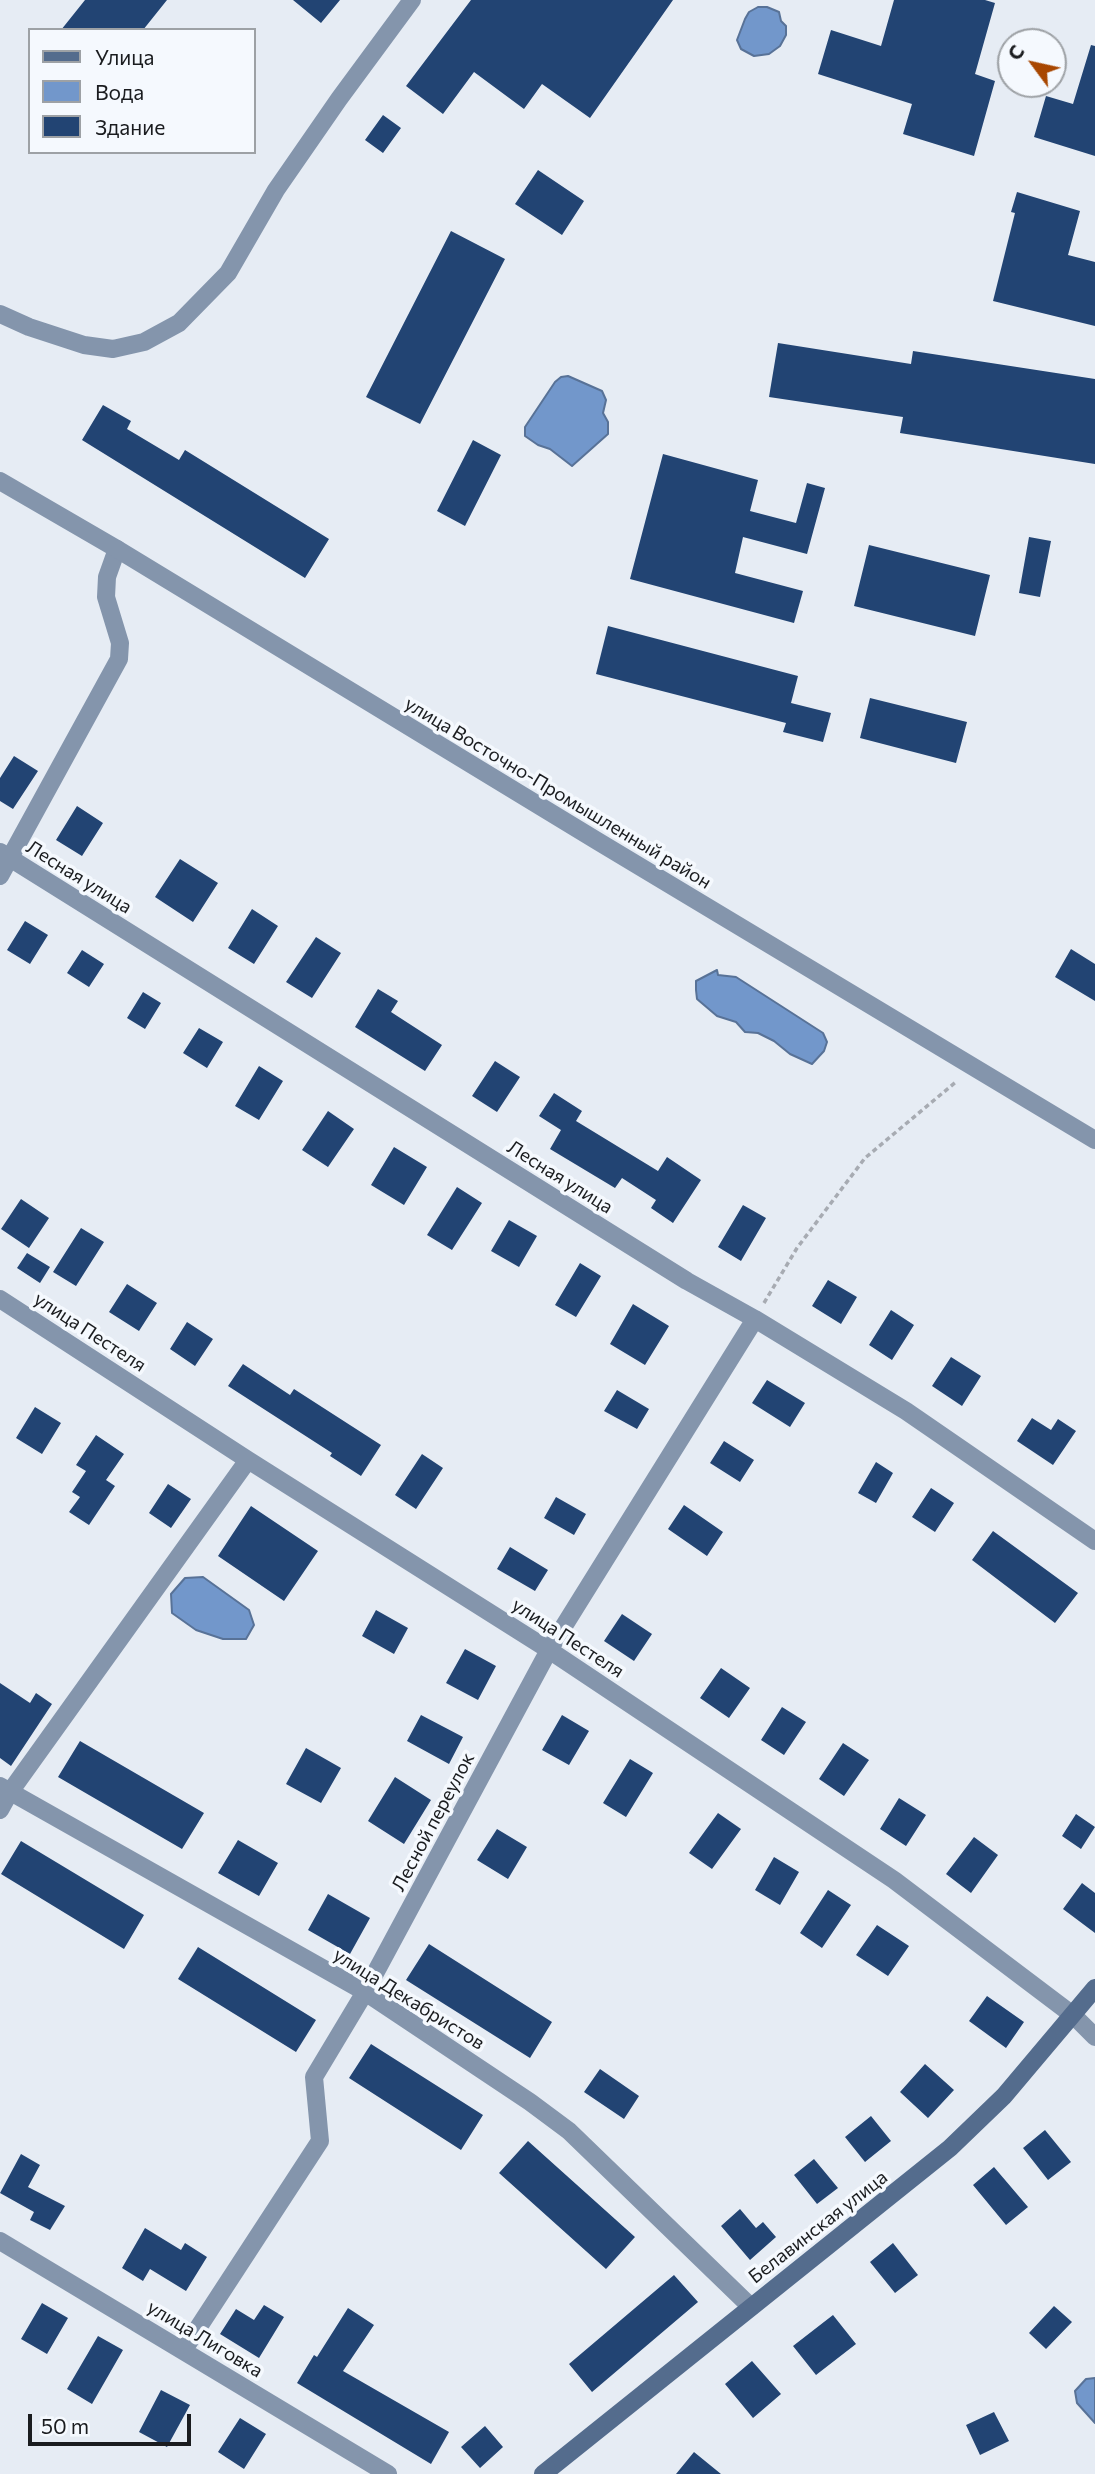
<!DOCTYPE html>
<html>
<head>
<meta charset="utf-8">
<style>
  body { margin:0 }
  #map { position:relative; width:1095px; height:2474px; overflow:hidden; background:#e6ecf4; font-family:Commissioner,sans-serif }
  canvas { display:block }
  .legend { position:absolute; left:28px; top:28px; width:228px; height:126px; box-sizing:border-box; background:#f5f9fe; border:2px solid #9da1a5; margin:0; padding:9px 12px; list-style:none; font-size:21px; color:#1a1c1f }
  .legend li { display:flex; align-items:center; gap:14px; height:35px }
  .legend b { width:35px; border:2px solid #9da1a5 }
  .north { position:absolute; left:997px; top:28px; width:70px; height:70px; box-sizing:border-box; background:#f5f9fe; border:2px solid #9da1a5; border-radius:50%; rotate:303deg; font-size:19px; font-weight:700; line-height:28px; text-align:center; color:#1a1c1f }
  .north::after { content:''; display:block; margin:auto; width:24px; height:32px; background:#a84701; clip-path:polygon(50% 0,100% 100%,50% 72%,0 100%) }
  .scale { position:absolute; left:28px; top:2414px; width:163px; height:32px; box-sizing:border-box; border:4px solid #1a1c1f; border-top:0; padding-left:9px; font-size:21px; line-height:24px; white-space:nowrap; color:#1a1c1f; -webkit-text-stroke:5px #f5f9fe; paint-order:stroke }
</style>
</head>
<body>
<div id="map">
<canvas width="1095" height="2474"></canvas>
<ul class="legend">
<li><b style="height:9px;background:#546c8d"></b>Улица</li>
<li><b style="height:19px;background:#7297cb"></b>Вода</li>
<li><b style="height:19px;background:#224473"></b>Здание</li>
</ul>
<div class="north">С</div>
<div class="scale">50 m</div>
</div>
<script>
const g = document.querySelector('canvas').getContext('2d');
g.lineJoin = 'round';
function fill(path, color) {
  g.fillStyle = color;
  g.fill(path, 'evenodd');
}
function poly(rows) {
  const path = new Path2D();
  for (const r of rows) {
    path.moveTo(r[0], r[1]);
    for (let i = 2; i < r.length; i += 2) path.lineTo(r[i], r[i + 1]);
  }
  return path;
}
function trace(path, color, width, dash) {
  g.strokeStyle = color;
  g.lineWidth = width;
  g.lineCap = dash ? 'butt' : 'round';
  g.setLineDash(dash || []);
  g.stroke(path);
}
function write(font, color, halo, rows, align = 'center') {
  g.font = font + ' Commissioner,sans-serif';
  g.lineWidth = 7;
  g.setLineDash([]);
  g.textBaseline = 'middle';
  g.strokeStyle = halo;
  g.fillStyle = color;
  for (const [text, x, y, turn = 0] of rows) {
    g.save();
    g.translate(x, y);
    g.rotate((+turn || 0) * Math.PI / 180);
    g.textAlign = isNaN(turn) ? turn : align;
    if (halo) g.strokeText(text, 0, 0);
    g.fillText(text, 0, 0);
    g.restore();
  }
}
const water = poly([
  [758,7,767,7,779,12,781,21,786,26,786,35,780,46,769,54,754,56,741,49,737,40,745,19,749,12,758,7],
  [568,376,602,391,606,400,603,413,608,422,608,434,572,466,550,449,538,445,525,436,525,427,555,382,561,377,568,376],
  [717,970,718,975,736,977,823,1033,827,1042,824,1051,812,1064,790,1054,774,1041,758,1033,745,1032,736,1022,717,1016,697,999,696,990,696,981,717,970],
  [203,1577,249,1610,254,1625,246,1639,223,1639,196,1630,172,1613,171,1594,185,1578,203,1577],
  [1095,2378,1095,2423,1077,2403,1075,2391,1086,2379,1095,2378]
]);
fill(water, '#7297cb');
trace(water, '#587297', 2);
fill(poly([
  [85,0,167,0,143,30,61,30],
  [293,0,340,0,321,23],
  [471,0,673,0,590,118,542,84,524,109,474,72,443,114,406,86],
  [894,0,985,0,995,3,975,74,995,81,974,156,903,134,912,104,818,74,831,30,881,46],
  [1091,45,1095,46,1095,156,1034,137,1046,96,1073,104],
  [383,115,401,128,383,153,365,140],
  [538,170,584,201,562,235,515,204],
  [1017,192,1080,211,1068,255,1095,262,1095,326,993,301,1015,213,1011,212],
  [451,231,505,259,420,424,366,397],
  [778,343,911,364,913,351,1095,379,1095,464,900,433,903,417,769,397],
  [103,405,131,421,127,429,179,460,185,450,329,539,305,578,82,440],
  [473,440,501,455,465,526,437,511],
  [663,454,758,480,750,511,796,523,807,483,825,488,807,554,743,537,735,573,803,591,794,623,630,579],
  [1029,537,1051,541,1040,597,1019,593],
  [869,545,990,575,975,636,854,606],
  [608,626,798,676,791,703,831,713,823,742,783,732,786,723,596,674],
  [870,698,967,722,956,763,860,738],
  [14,756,38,771,13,809,0,801,0,778],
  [77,806,103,823,82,856,56,840],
  [180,859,218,883,193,922,155,897],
  [252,909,278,926,254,964,228,948],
  [25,921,48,935,30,964,7,950],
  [316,937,341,953,312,998,286,982],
  [1071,949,1095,964,1095,1001,1055,977],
  [82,950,104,964,89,987,67,973],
  [378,989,398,1001,391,1012,442,1045,425,1071,355,1027],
  [143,992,161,1003,145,1029,127,1018],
  [199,1028,223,1042,207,1068,183,1053],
  [495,1061,520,1077,497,1112,472,1096],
  [259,1066,283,1081,259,1120,235,1106],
  [554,1093,582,1111,576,1121,658,1171,667,1157,701,1180,673,1223,651,1208,656,1200,622,1178,615,1188,550,1149,561,1130,539,1116],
  [328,1111,354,1129,328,1167,302,1150],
  [394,1147,427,1167,404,1205,371,1185],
  [457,1187,482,1203,452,1250,427,1235],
  [21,1199,49,1218,29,1248,1,1229],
  [743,1205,766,1218,741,1261,718,1247],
  [509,1220,537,1236,519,1267,491,1251],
  [81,1228,104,1242,76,1286,53,1272],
  [27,1253,50,1267,40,1283,17,1268],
  [580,1263,601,1276,576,1317,555,1305],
  [828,1280,857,1297,841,1324,812,1306],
  [127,1284,157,1303,139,1331,109,1312],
  [633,1304,669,1326,645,1365,610,1344],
  [891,1310,914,1325,892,1360,869,1345],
  [187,1322,213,1339,195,1366,170,1349],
  [951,1357,981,1376,962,1406,932,1386],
  [243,1364,290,1395,294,1389,381,1445,361,1476,330,1456,332,1453,228,1386],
  [767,1380,805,1403,790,1427,752,1403],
  [617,1390,649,1409,637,1429,604,1411],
  [35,1407,61,1423,42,1454,16,1438],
  [1032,1418,1051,1430,1058,1419,1076,1431,1053,1465,1017,1441],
  [96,1435,124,1454,106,1480,115,1486,89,1525,69,1512,80,1497,72,1492,86,1471,76,1465],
  [724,1441,754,1460,740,1482,710,1463],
  [422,1454,443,1468,416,1509,395,1495],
  [876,1462,893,1473,876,1503,858,1493],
  [168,1484,191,1499,171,1528,149,1513],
  [931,1488,954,1503,935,1532,912,1517],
  [556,1497,586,1514,574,1535,544,1518],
  [684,1505,723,1532,707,1556,668,1529],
  [251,1506,318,1551,284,1601,218,1556],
  [993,1531,1078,1593,1055,1623,972,1560],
  [510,1547,548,1570,535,1591,497,1569],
  [376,1610,408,1628,394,1654,362,1636],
  [622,1614,652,1634,634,1661,604,1641],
  [465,1649,496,1666,478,1700,446,1683],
  [721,1668,750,1688,729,1718,700,1698],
  [0,1683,30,1703,36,1693,52,1704,11,1766,0,1758],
  [782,1707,806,1722,784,1755,761,1740],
  [421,1715,463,1737,449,1764,407,1741],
  [562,1715,589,1731,569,1765,542,1750],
  [80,1741,204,1813,182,1849,58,1777],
  [843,1743,869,1760,844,1796,819,1779],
  [306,1748,341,1768,321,1803,286,1784],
  [630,1759,653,1773,626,1817,603,1803],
  [395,1777,431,1800,404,1844,368,1821],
  [899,1798,926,1815,906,1846,880,1829],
  [718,1813,741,1829,712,1869,689,1853],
  [1076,1814,1095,1827,1081,1849,1062,1836],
  [497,1829,527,1847,508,1879,477,1860],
  [974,1837,998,1855,971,1893,946,1874],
  [238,1840,278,1863,259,1896,218,1873],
  [21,1841,144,1915,124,1949,1,1874],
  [774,1857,799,1872,780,1905,755,1890],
  [1082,1883,1095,1893,1095,1933,1063,1909],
  [828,1890,851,1905,822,1948,800,1933],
  [328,1894,370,1918,350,1954,308,1930],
  [877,1925,909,1946,888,1976,856,1955],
  [429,1944,552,2022,530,2058,406,1980],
  [198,1947,316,2020,296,2052,178,1979],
  [987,1996,1024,2022,1006,2048,969,2021],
  [371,2044,483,2115,461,2150,349,2078],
  [925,2064,954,2090,928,2118,900,2092],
  [600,2069,639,2096,624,2119,584,2092],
  [871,2116,891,2141,865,2162,845,2137],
  [1045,2130,1071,2162,1048,2180,1023,2148],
  [528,2141,635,2237,606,2269,499,2173],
  [21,2154,40,2165,28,2187,65,2206,50,2230,30,2220,34,2212,0,2193],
  [814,2159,838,2188,817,2204,794,2175],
  [994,2167,1028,2207,1006,2225,973,2185],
  [740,2209,756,2228,763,2222,776,2237,750,2260,721,2226],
  [145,2228,181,2250,185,2243,207,2257,186,2291,150,2269,143,2281,122,2268],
  [893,2243,918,2275,895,2293,870,2262],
  [674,2275,698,2302,592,2392,569,2364],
  [42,2303,68,2318,47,2354,21,2339],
  [264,2305,284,2317,259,2358,220,2334,236,2309,254,2320],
  [1054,2306,1072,2322,1046,2349,1029,2333],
  [348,2308,374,2325,343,2371,449,2432,431,2464,297,2383,314,2355,317,2357],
  [833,2315,856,2344,816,2375,793,2346],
  [98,2336,123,2350,92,2404,67,2389],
  [752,2361,781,2394,753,2418,725,2384],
  [161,2390,190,2405,167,2447,139,2432],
  [994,2412,1009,2441,980,2455,966,2425],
  [240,2418,266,2434,244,2469,218,2452],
  [485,2426,503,2447,480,2468,461,2447],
  [694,2452,721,2474,676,2474]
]), '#224473');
trace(poly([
  [764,1303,797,1248,865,1158,957,1081]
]), '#a7abb2', 3.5, [5, 3.5]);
trace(poly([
  [0,314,29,327,84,345,113,349,144,342,179,323,228,273,276,190,339,99,412,0],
  [0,852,687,1281,755,1319,906,1411,1095,1541],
  [0,876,119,659,120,643,106,597,107,577,117,549],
  [0,1299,248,1460,549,1650,894,1880,1074,2016,1095,2037],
  [0,1786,365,1992,530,2102,569,2131,751,2307],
  [0,1810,10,1792,248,1460],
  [0,2241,388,2474],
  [183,2351,320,2141,314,2077,365,1992,549,1650,755,1319]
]), '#8495ac', 18);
trace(poly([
  [0,481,117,549,599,842,1095,1140]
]), '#8495ac', 18);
trace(poly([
  [543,2474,950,2148,1004,2096,1095,1988]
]), '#546c8d', 18);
write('19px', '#1a1c1f', '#f5f9fe', [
  ["улица Восточно-Промышленный район",558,793,31],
  ["Лесная улица",79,877,32],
  ["Лесная улица",560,1177,32],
  ["улица Пестеля",90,1332,33],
  ["улица Пестеля",568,1638,33],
  ["Лесной переулок",433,1822,-62],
  ["улица Декабристов",409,1999,32],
  ["Белавинская улица",818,2227,-38],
  ["улица Лиговка",205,2339,31]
]);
</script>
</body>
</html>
